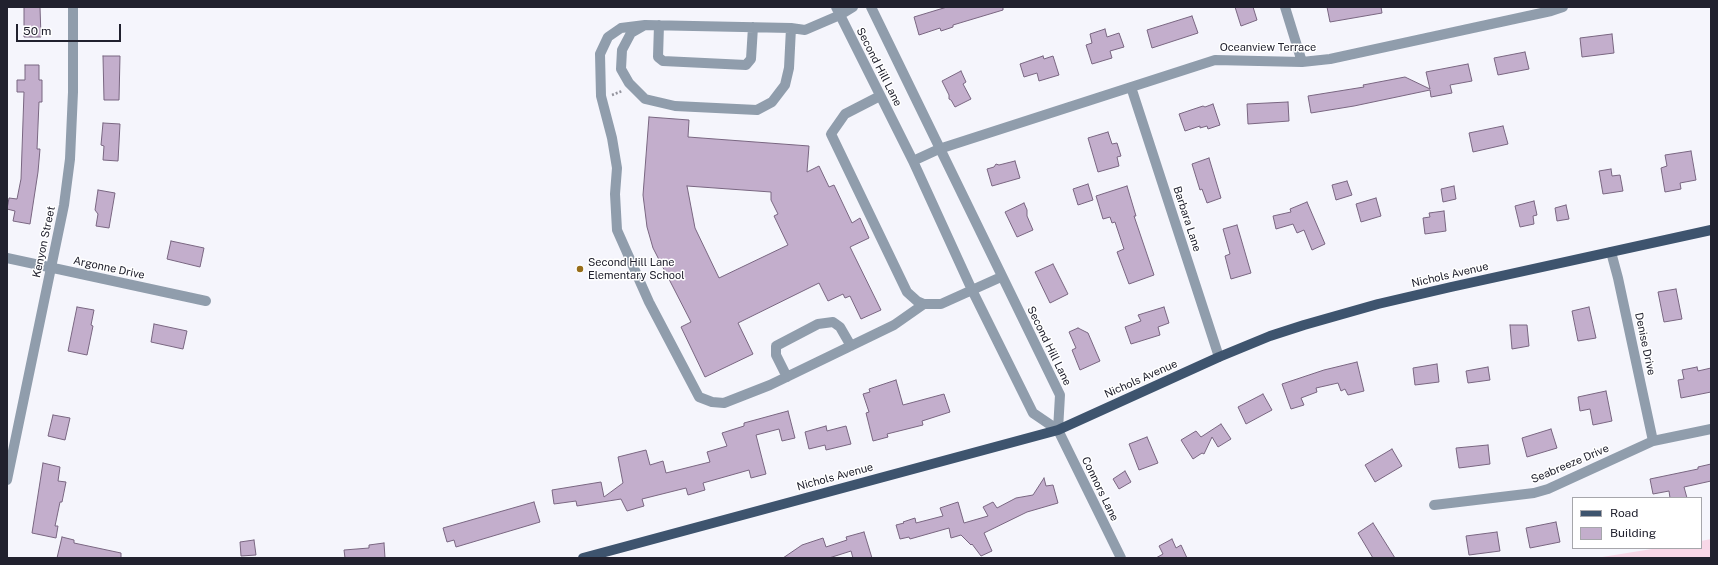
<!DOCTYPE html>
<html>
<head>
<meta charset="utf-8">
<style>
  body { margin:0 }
  #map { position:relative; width:1718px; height:565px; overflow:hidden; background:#f5f5fc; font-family:"Public Sans",sans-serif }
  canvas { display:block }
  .frame { position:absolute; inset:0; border:8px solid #21212e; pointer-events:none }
  .legend { position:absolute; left:1572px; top:497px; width:130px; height:52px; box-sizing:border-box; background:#fff; border:1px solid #a6a6ab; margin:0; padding:5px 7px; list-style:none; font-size:12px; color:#21212e }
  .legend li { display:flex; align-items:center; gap:8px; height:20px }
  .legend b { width:20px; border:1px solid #a6a6ab }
  .scale { position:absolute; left:16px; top:24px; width:105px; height:18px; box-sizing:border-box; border:2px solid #21212e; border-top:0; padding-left:5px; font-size:12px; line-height:14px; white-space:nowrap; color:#21212e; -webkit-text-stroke:3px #fff; paint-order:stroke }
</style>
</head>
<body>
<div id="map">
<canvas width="1718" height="565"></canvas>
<div class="frame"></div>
<ul class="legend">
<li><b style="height:5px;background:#3e546e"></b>Road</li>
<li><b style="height:11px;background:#c3aecc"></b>Building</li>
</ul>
<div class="scale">50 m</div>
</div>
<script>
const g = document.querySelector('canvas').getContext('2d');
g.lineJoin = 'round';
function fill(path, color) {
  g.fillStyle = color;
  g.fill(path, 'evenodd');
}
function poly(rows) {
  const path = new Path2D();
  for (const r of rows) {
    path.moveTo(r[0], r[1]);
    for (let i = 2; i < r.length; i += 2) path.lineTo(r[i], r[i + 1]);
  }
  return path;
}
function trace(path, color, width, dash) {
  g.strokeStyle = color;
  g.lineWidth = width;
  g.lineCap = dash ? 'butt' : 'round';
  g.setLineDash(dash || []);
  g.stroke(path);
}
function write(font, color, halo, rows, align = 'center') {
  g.font = font + ' "Public Sans",sans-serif';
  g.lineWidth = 3;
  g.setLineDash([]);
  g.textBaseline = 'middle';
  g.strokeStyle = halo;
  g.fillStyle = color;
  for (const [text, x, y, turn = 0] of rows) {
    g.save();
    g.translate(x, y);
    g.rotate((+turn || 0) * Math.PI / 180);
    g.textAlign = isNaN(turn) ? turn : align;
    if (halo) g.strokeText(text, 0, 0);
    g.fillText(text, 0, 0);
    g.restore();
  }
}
fill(poly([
  [1711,539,1711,558,1596,558,1658,548,1701,548,1701,541]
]), '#f8d7e7');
const building = poly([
  [24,7,40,7,41,37,24,37,24,7],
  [947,7,1003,7,1003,10,953,25,953,27,941,31,940,28,919,35,914,17,947,7],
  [1235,7,1253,7,1257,20,1241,26,1235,7],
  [1327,7,1381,7,1382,13,1330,22,1327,7],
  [1192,16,1198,33,1152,48,1147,30,1192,16],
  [1105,29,1107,37,1119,33,1124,47,1110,51,1112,58,1092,64,1086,45,1092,43,1090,34,1105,29],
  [1612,34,1614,53,1582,57,1580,38,1612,34],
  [1525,52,1529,69,1498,75,1494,58,1525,52],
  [103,56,120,56,119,100,104,100,103,56],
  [1043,56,1044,59,1053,56,1059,75,1039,81,1037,73,1024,77,1020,64,1043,56],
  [1468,64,1472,81,1450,85,1452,93,1431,97,1430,90,1354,106,1311,113,1308,96,1364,87,1363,85,1405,77,1430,89,1426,72,1468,64],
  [25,65,39,65,39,80,42,80,42,102,39,102,37,149,40,149,38,172,30,224,13,221,15,211,7,209,9,198,17,199,21,179,24,92,17,92,17,80,25,80,25,65],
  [961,71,966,82,963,84,971,99,955,107,951,100,949,99,949,95,942,81,961,71],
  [1288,102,1289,121,1248,124,1247,104,1288,102],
  [1213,104,1220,125,1208,129,1207,126,1200,128,1200,126,1185,131,1179,114,1203,106,1205,107,1213,104],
  [649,117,689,120,688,137,809,146,807,172,819,166,829,187,834,185,852,223,860,218,869,238,850,247,881,310,861,319,850,296,845,298,843,294,828,301,819,283,738,323,753,354,705,377,681,327,691,322,653,248,647,227,643,195,649,117],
  [687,186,771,192,771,200,778,214,774,216,788,245,719,278,695,228,687,186],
  [103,123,120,124,118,161,103,160,104,146,101,145,103,123],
  [1503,126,1508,144,1473,152,1469,133,1503,126],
  [1108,132,1112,144,1117,143,1121,156,1117,157,1119,166,1098,172,1088,138,1108,132],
  [1691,151,1696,180,1680,183,1681,189,1665,192,1661,168,1667,166,1665,155,1691,151],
  [1209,158,1221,198,1207,203,1202,189,1200,190,1192,164,1209,158],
  [1015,161,1020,178,992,186,987,169,994,167,996,164,999,165,1015,161],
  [1611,169,1612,176,1620,175,1623,191,1603,194,1599,171,1611,169],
  [1347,181,1352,195,1336,200,1332,185,1347,181],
  [1088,184,1093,200,1078,205,1073,189,1088,184],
  [1127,186,1136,216,1134,216,1154,275,1129,284,1117,252,1124,249,1115,222,1112,223,1110,217,1103,219,1096,196,1127,186],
  [1454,186,1456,199,1443,202,1441,189,1454,186],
  [98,190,115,193,109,228,96,226,98,214,95,210,98,190],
  [1376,198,1381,216,1361,222,1356,204,1376,198],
  [1534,201,1537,215,1533,216,1534,224,1520,227,1515,206,1534,201],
  [1307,202,1325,244,1312,250,1304,230,1297,233,1293,224,1276,229,1273,216,1291,212,1290,209,1307,202],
  [1024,203,1027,210,1027,216,1033,230,1017,237,1005,212,1024,203],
  [1566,205,1569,219,1557,221,1555,208,1566,205],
  [1444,211,1446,231,1425,234,1423,218,1430,217,1429,213,1444,211],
  [1237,225,1251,273,1231,279,1225,256,1230,254,1223,229,1237,225],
  [171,241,204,248,200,267,167,259,171,241],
  [1053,264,1068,294,1050,303,1035,272,1053,264],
  [1676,289,1682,319,1664,322,1658,292,1676,289],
  [77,307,94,310,91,325,93,326,87,355,68,351,77,307],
  [1164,307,1169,323,1158,327,1160,335,1131,344,1125,327,1141,321,1138,315,1164,307],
  [1589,307,1596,338,1578,341,1572,311,1589,307],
  [154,324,187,331,183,349,151,342,154,324],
  [1510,325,1527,325,1529,346,1512,349,1510,325],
  [1078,328,1088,333,1100,361,1080,370,1072,350,1076,348,1069,332,1078,328],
  [1357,362,1364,391,1348,395,1345,389,1341,391,1338,383,1316,388,1317,392,1301,398,1304,405,1291,409,1282,384,1324,370,1357,362],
  [1437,364,1439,382,1415,385,1413,368,1437,364],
  [1488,367,1490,380,1468,383,1466,371,1488,367],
  [1697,367,1698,371,1711,368,1711,392,1681,398,1678,380,1684,379,1682,370,1697,367],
  [896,380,903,405,944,394,950,412,922,421,923,425,887,434,888,437,873,441,866,413,869,412,863,394,870,392,869,389,896,380],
  [1606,391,1612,421,1593,425,1590,409,1580,411,1578,397,1606,391],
  [1263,394,1272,410,1246,424,1238,407,1263,394],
  [788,411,795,438,782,441,779,429,756,435,766,474,751,478,749,470,703,483,705,490,688,495,686,488,642,499,644,506,627,511,621,499,577,506,576,501,554,504,552,490,601,482,604,497,623,483,618,457,646,450,650,465,663,461,666,473,710,462,707,452,727,446,722,433,744,426,744,423,788,411],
  [53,415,70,418,65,440,48,436,53,415],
  [1221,424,1231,439,1218,447,1212,437,1204,454,1202,453,1193,459,1181,440,1196,431,1201,437,1221,424],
  [826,426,827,431,846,426,851,444,826,450,825,445,809,449,805,432,826,426],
  [1551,429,1557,448,1527,457,1522,438,1551,429],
  [1147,437,1158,463,1139,470,1129,444,1147,437],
  [1488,445,1490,464,1459,468,1456,448,1488,445],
  [1392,449,1402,466,1375,482,1365,465,1392,449],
  [43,463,60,467,58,481,66,482,62,502,60,502,55,526,58,526,56,538,32,533,43,463],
  [1711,464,1711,481,1684,487,1687,498,1670,498,1669,491,1653,494,1650,479,1698,469,1698,467,1711,464],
  [1125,471,1131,482,1119,489,1113,479,1125,471],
  [1044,478,1046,486,1053,485,1058,503,1027,512,984,533,992,551,981,556,972,544,971,545,961,535,951,538,949,528,910,539,909,537,900,539,896,525,904,523,903,522,915,518,916,523,943,516,940,508,958,502,964,523,988,516,983,507,993,502,997,508,1016,498,1033,495,1044,478],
  [534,502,540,522,456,547,454,540,447,542,443,528,534,502],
  [1556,522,1560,542,1530,548,1526,528,1556,522],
  [1373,523,1395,558,1373,558,1358,533,1373,523],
  [864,532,872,558,853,558,851,551,829,558,783,558,802,545,823,538,826,547,847,540,846,537,864,532],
  [1497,532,1500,551,1469,555,1466,536,1497,532],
  [62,537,74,540,74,543,121,553,121,558,57,558,62,537],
  [1172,539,1176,548,1181,545,1187,558,1156,558,1163,554,1159,546,1172,539],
  [254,540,256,555,241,556,240,542,254,540],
  [384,543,385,558,345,558,344,550,369,548,369,545,384,543]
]);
fill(building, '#c3aecc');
trace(building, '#796681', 1);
trace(poly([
  [612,95,622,91]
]), '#93939d', 2.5, [2, 2]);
trace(poly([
  [836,7,913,161,972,290,1033,413,1058,430,1121,558],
  [871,7,1060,395,1058,430],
  [1285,7,1302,62],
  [645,25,621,28,608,37,600,54,601,96,612,138,617,168,615,194,617,230,649,302,699,397,712,402,724,403,770,385,894,325,924,304],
  [659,25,658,57,663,61,746,65,751,59,753,27],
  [791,28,789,68,785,85,772,102,757,110,675,106,645,99,629,83,621,69,622,50,631,33,645,25,791,28,805,30,840,15,853,7],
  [1131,87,1219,357],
  [880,96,845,114,831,134,907,292,917,301,924,304,941,304,1001,277],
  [913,161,939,149,1215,60,1302,62,1330,59,1551,11,1563,7],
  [1611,252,1618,278,1653,441],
  [7,258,206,301],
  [787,377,776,355,776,346,818,324,833,322,840,327,851,346],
  [7,480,64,205,70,159,73,92,73,7],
  [1434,505,1534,493,1548,489,1653,441,1711,429]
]), '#909dac', 10);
trace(poly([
  [583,558,1058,430,1219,357,1270,336,1304,325,1378,304,1451,287,1711,230]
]), '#3e546e', 10);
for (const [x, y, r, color] of [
  [580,269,4,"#976d19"]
]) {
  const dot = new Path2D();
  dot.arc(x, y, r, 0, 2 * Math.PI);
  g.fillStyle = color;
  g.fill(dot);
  trace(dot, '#fff', 1.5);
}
write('11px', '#21212e', '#fff', [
  ["Oceanview Terrace",1268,48],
  ["Second Hill Lane",879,67,63],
  ["Barbara Lane",1187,219,72],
  ["Kenyon Street",44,242,-78],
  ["Argonne Drive",109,268,12],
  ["Nichols Avenue",1450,275,-13],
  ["Denise Drive",1645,344,78],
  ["Second Hill Lane",1049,346,64],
  ["Nichols Avenue",1141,379,-24],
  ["Seabreeze Drive",1570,464,-23],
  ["Nichols Avenue",835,477,-15],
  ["Connors Lane",1100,489,64]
]);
write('11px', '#21212e', '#fff', [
  ["Second Hill Lane",588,263],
  ["Elementary School",588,276]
], 'left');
</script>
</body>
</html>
